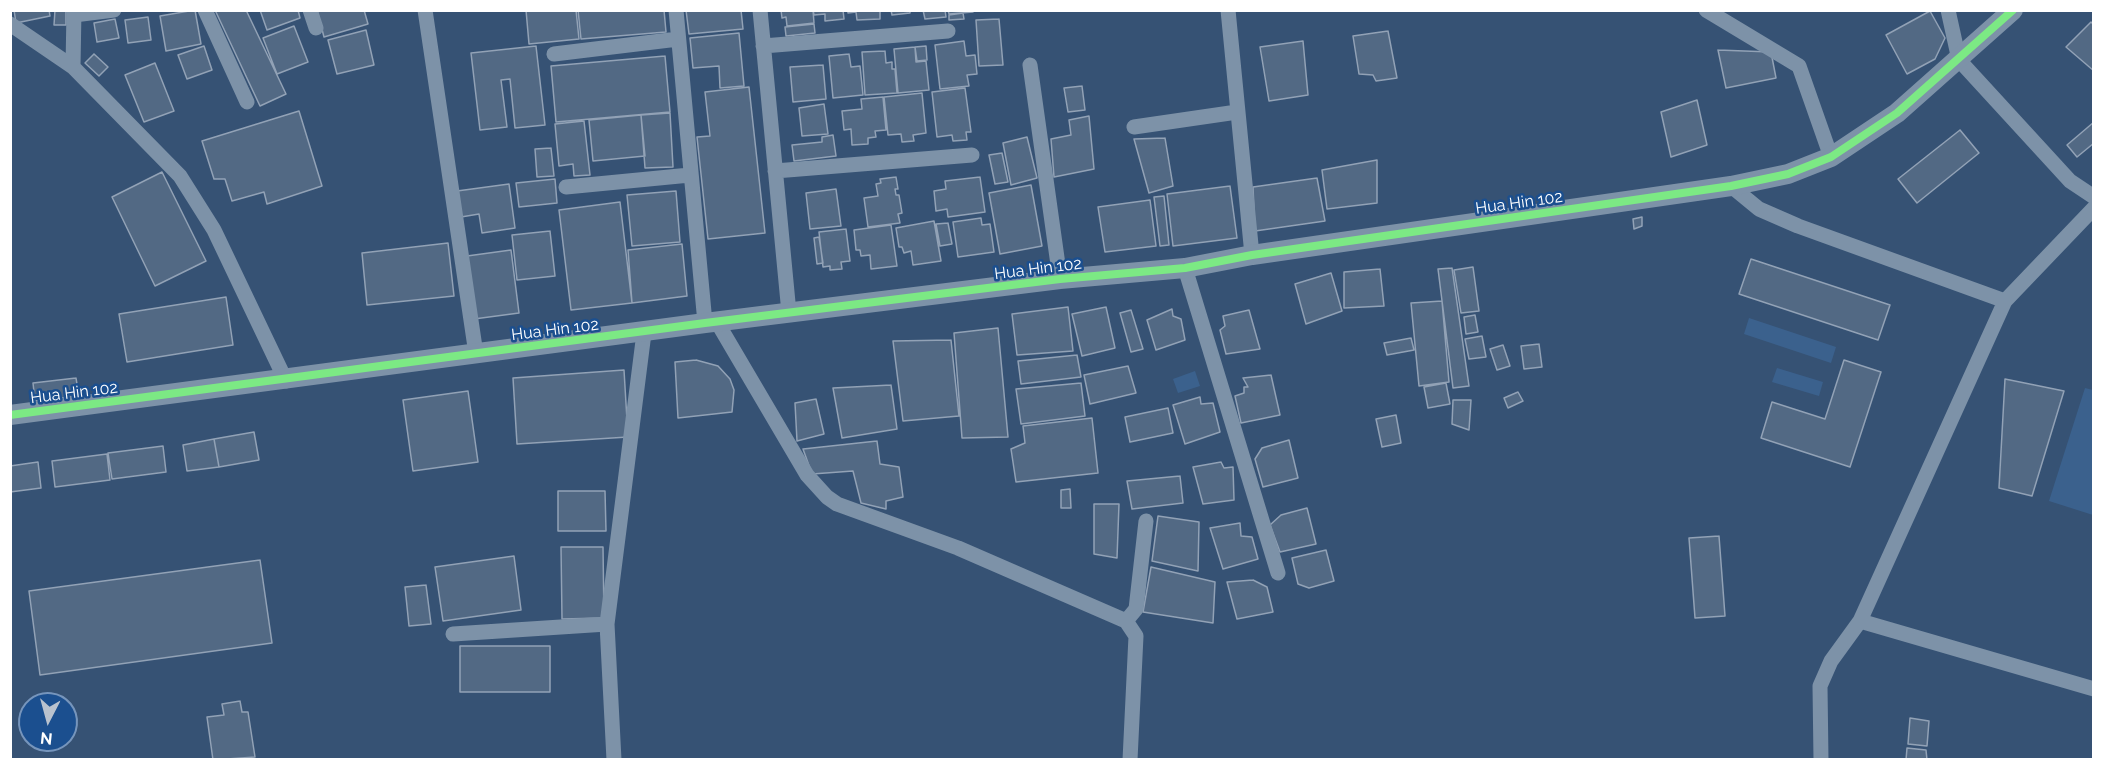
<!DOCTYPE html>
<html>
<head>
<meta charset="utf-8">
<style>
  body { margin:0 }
  #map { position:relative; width:2104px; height:770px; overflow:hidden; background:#365274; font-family:Raleway,sans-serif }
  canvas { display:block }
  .frame { position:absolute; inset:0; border:12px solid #fff; pointer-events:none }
  .north { position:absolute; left:18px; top:692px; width:60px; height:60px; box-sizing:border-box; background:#1b4f8f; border:2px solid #7695bc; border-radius:50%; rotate:186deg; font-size:16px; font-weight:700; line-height:24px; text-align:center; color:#fff }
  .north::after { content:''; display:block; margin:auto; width:21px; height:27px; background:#b9c2ce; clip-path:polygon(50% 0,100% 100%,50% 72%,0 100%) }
</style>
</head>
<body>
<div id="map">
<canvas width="2104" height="770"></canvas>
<div class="frame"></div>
<div class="north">N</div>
</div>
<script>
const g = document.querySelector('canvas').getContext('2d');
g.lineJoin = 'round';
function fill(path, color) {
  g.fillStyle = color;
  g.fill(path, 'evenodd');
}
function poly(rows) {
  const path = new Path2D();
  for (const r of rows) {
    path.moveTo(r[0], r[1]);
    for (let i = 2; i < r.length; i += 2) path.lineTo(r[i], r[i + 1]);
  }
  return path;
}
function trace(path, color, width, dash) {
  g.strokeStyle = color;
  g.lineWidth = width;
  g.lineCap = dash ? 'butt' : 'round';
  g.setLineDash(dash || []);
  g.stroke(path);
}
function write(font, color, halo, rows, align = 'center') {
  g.font = font + ' Raleway,sans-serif';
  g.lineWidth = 5;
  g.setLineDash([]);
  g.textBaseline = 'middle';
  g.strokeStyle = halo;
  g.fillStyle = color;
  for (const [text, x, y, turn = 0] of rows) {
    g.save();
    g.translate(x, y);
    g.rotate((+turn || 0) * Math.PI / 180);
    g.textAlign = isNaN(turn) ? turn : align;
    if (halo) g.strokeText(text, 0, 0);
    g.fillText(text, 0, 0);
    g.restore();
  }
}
fill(poly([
  [1749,318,1836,347,1831,363,1744,334],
  [1777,368,1823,382,1819,396,1772,382],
  [1195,371,1200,386,1178,393,1173,379],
  [2085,388,2093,390,2093,515,2049,501]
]), '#3b618d');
const building = poly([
  [14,10,49,10,50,16,16,23,14,10],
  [55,10,66,10,66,25,54,25,55,10],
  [195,10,201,44,166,51,160,16,195,10],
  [215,10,246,10,286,94,260,106,215,10],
  [260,10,298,10,300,18,267,30,260,10],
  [317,10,364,10,368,24,324,37,317,10],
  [526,10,576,10,579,39,529,44,526,10],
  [578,10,664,10,666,32,581,39,578,10],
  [686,10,741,10,743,29,689,34,686,10],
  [781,10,813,10,814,23,787,26,786,17,782,18,781,10],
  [813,10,843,10,844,19,825,21,825,14,814,15,813,10],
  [848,10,880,10,880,19,857,20,856,12,848,13,848,10],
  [891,10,910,10,910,13,892,15,891,10],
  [923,10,945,10,946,17,925,19,923,10],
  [948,10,973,10,973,12,949,14,948,10],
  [1930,11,1945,38,1935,59,1907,74,1886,35,1930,11],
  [963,13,964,19,949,20,949,15,963,13],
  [148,17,151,40,128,43,125,20,148,17],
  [115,19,119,38,97,42,94,23,115,19],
  [999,19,1003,65,979,66,976,20,999,19],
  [2091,22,2094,25,2094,71,2066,47,2091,22],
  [814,24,815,33,786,36,785,27,814,24],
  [294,26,308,62,277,74,263,38,294,26],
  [366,30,374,65,337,74,328,40,366,30],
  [1388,31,1397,78,1376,81,1373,75,1359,74,1353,36,1388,31],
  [739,33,744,86,720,88,719,66,693,68,690,38,739,33],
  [964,41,966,56,975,55,977,74,967,75,969,86,940,89,935,45,964,41],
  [1303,41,1308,95,1269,101,1260,47,1303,41],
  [204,46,212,70,187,79,178,55,204,46],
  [536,46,545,125,515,128,510,79,501,80,507,127,480,130,471,53,536,46],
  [926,46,927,60,917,61,915,47,926,46],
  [915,47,916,62,926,61,929,90,898,93,894,49,915,47],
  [1718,50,1771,52,1776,78,1726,88,1718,50],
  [885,51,886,63,892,62,892,69,895,69,897,93,865,95,862,52,885,51],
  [94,54,108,67,99,76,85,63,94,54],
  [849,54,851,67,860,66,863,95,833,98,829,56,849,54],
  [665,56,670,112,556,122,551,66,665,56],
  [155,63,174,111,144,122,125,75,155,63],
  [823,65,826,99,793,102,790,67,823,65],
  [1082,86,1085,110,1068,112,1064,88,1082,86],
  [749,87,765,233,708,239,697,137,710,136,705,92,749,87],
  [965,88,971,132,966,132,967,140,953,141,952,135,937,137,932,92,965,88],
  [922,93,926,133,913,135,914,141,902,142,901,134,888,135,884,97,922,93],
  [883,97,886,130,875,131,876,137,868,138,868,144,852,145,851,129,844,130,842,111,862,109,861,99,883,97],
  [1697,100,1707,145,1671,157,1661,112,1697,100],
  [824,104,828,134,802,136,799,108,824,104],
  [299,111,322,186,267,204,264,192,232,201,225,179,214,179,202,141,299,111],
  [670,113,673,167,645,168,641,115,670,113],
  [641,115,645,156,593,161,589,120,641,115],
  [1089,116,1094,169,1054,177,1051,139,1071,135,1069,120,1089,116],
  [584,121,590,175,574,176,573,164,559,166,555,124,584,121],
  [2094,122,2094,143,2077,157,2067,145,2094,122],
  [1960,130,1979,153,1917,203,1898,179,1960,130],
  [833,135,836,156,794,161,792,145,822,142,822,137,833,135],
  [1027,137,1037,178,1011,185,1003,143,1027,137],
  [1165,138,1173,186,1149,193,1134,139,1165,138],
  [551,148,554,176,537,177,535,149,551,148],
  [1002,153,1008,182,995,184,989,155,1002,153],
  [1377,160,1377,203,1327,209,1322,170,1377,160],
  [162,172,206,261,155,286,112,197,162,172],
  [896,177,898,189,895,189,896,195,899,195,902,213,898,214,900,223,868,227,864,198,878,196,876,184,881,183,880,179,896,177],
  [980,177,985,212,948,217,947,209,936,211,934,191,946,189,945,181,980,177],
  [1317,178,1325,221,1255,231,1253,187,1317,178],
  [555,179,557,203,519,207,516,183,555,179],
  [509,184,515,228,482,233,479,214,461,217,457,191,509,184],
  [1031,185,1042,246,1000,254,989,193,1031,185],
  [1230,186,1237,238,1173,246,1167,194,1230,186],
  [836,189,841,226,810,229,806,193,836,189],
  [676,191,680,242,632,246,627,195,676,191],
  [1164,196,1169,245,1160,246,1154,197,1164,196],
  [1150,200,1156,246,1105,252,1098,207,1150,200],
  [620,202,632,303,571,310,559,210,620,202],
  [1642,217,1642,226,1634,229,1633,219,1642,217],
  [981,218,982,225,990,224,994,252,958,257,953,222,981,218],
  [934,221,941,261,913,265,911,251,904,253,902,247,899,247,896,228,934,221],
  [948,223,952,244,940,246,936,224,948,223],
  [891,225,897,266,871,269,870,255,861,256,860,250,856,250,854,230,891,225],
  [846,229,850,261,841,262,842,269,830,270,830,266,823,267,819,232,846,229],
  [550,231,555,276,517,280,512,235,550,231],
  [819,237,823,263,817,264,814,238,819,237],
  [448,243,454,296,367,305,362,253,448,243],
  [682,244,687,296,632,303,628,250,682,244],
  [511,250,519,313,474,319,467,256,511,250],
  [1751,259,1890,305,1878,340,1739,294,1751,259],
  [1473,267,1479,311,1461,313,1454,270,1473,267],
  [1452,268,1469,386,1453,388,1438,269,1452,268],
  [1380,269,1384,306,1344,308,1344,272,1380,269],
  [1331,273,1342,311,1306,324,1295,284,1331,273],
  [226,297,233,345,127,362,119,314,226,297],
  [1442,301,1449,382,1419,386,1411,303,1442,301],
  [1068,307,1073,351,1017,355,1012,314,1068,307],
  [1106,307,1115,348,1082,356,1072,314,1106,307],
  [1172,309,1173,316,1181,319,1185,340,1156,350,1147,320,1172,309],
  [1131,310,1143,349,1131,352,1120,313,1131,310],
  [1249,310,1260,349,1226,354,1220,330,1225,326,1223,316,1249,310],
  [1475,315,1478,332,1466,334,1464,317,1475,315],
  [998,328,1008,437,962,438,954,333,998,328],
  [1482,336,1486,357,1469,359,1465,339,1482,336],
  [1411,338,1414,350,1387,355,1384,343,1411,338],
  [951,340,959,416,903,421,893,341,951,340],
  [1539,344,1542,367,1524,369,1521,346,1539,344],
  [1503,345,1510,366,1497,370,1490,349,1503,345],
  [1077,355,1081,377,1021,384,1018,361,1077,355],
  [696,360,718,366,730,379,734,390,732,412,678,418,675,362,696,360],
  [1844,360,1881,372,1850,467,1761,438,1772,402,1825,419,1844,360],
  [1128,366,1136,393,1090,404,1084,375,1128,366],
  [624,370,628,437,517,444,513,378,624,370],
  [1271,375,1280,415,1241,423,1235,396,1244,393,1244,387,1248,387,1243,378,1271,375],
  [76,378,79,396,35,401,33,383,76,378],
  [2005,379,2064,391,2032,496,1999,488,2005,379],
  [1081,383,1085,416,1021,424,1016,389,1081,383],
  [1446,383,1450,404,1428,408,1424,387,1446,383],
  [891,385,897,429,842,438,833,388,891,385],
  [468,391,478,462,413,471,403,400,468,391],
  [1518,392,1523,401,1508,408,1504,398,1518,392],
  [1200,397,1201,404,1213,403,1220,432,1185,444,1173,405,1200,397],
  [816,399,824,434,797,441,795,403,816,399],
  [1453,400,1471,400,1469,430,1452,424,1453,400],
  [1168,408,1173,433,1130,442,1125,417,1168,408],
  [1396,415,1401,443,1382,447,1376,419,1396,415],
  [1092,418,1098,473,1016,482,1011,449,1025,443,1023,426,1092,418],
  [254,432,259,460,219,467,214,439,254,432],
  [214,439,219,467,187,471,183,445,214,439],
  [1289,440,1298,478,1263,487,1255,459,1262,448,1289,440],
  [877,441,880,464,899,467,903,497,886,501,886,509,861,503,853,471,812,474,803,449,877,441],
  [163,446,166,472,112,479,108,453,163,446],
  [107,454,110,480,55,487,52,461,107,454],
  [38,462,41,488,10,492,10,466,38,462],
  [1221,462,1224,468,1233,467,1234,500,1203,504,1193,467,1221,462],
  [1180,476,1183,503,1132,509,1127,481,1180,476],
  [1070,489,1071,508,1061,508,1061,490,1070,489],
  [558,491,605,491,606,531,558,531,558,491],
  [1094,504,1119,504,1117,558,1094,554,1094,504],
  [1307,508,1316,544,1280,552,1270,525,1281,515,1307,508],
  [1158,516,1199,522,1198,571,1152,561,1158,516],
  [1240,523,1241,536,1252,537,1258,559,1223,569,1210,528,1240,523],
  [1719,536,1725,616,1695,618,1689,538,1719,536],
  [561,547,603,547,604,618,562,619,561,547],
  [1326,550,1334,581,1309,588,1298,584,1292,558,1326,550],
  [514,556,521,610,443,621,435,567,514,556],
  [260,560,272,643,40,675,29,591,260,560],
  [1151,567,1215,582,1213,623,1143,612,1151,567],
  [1253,580,1267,587,1273,612,1237,619,1227,582,1253,580],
  [426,585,431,624,409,626,405,587,426,585],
  [460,646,550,646,550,692,460,692,460,646],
  [240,701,242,712,248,712,255,757,213,760,207,717,224,715,222,704,240,701],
  [1910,718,1929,721,1927,746,1908,744,1910,718],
  [1907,748,1926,750,1927,760,1906,760,1907,748]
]);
fill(building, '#526984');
trace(building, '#92a2b6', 1.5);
trace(poly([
  [205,10,247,102],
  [310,10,316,28],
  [425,10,476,354],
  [676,10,705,323],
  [760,10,789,313],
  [1228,10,1252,255],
  [1706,10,1799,66,1831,157],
  [1948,10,1959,60,2070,181,2094,197],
  [74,15,114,10],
  [10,24,73,67,180,176,214,230,286,381],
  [763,46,948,31],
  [554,54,678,39],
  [1030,65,1060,279],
  [73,67,74,10],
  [1134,127,1237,112],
  [775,171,972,155],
  [1731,186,1759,209,1798,226,2005,301],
  [566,187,690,175],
  [2094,208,2005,301,1860,621,2094,689],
  [1185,268,1278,573],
  [717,322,807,475,827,497,837,504,958,548,1126,621,1136,636,1130,760],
  [1126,621,1136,609,1146,521],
  [453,634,607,624],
  [614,760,607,624,644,333],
  [1821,760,1820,686,1831,661,1860,621]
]), '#7d92a8', 15);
trace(poly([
  [10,415,705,323,1060,279,1185,268,1252,255,1731,186,1788,174,1831,157,1897,113,2013,10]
]), '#7d92a8', 20);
trace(poly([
  [10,415,705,323,1060,279,1185,268,1252,255,1731,186,1788,174,1831,157,1897,113,2013,10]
]), '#7ce984', 8);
write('16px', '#fff', '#1b4f8f', [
  ["Hua Hin 102",1519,203,-8],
  ["Hua Hin 102",1038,269,-7],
  ["Hua Hin 102",555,330,-7],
  ["Hua Hin 102",74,393,-7]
]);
</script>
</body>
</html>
